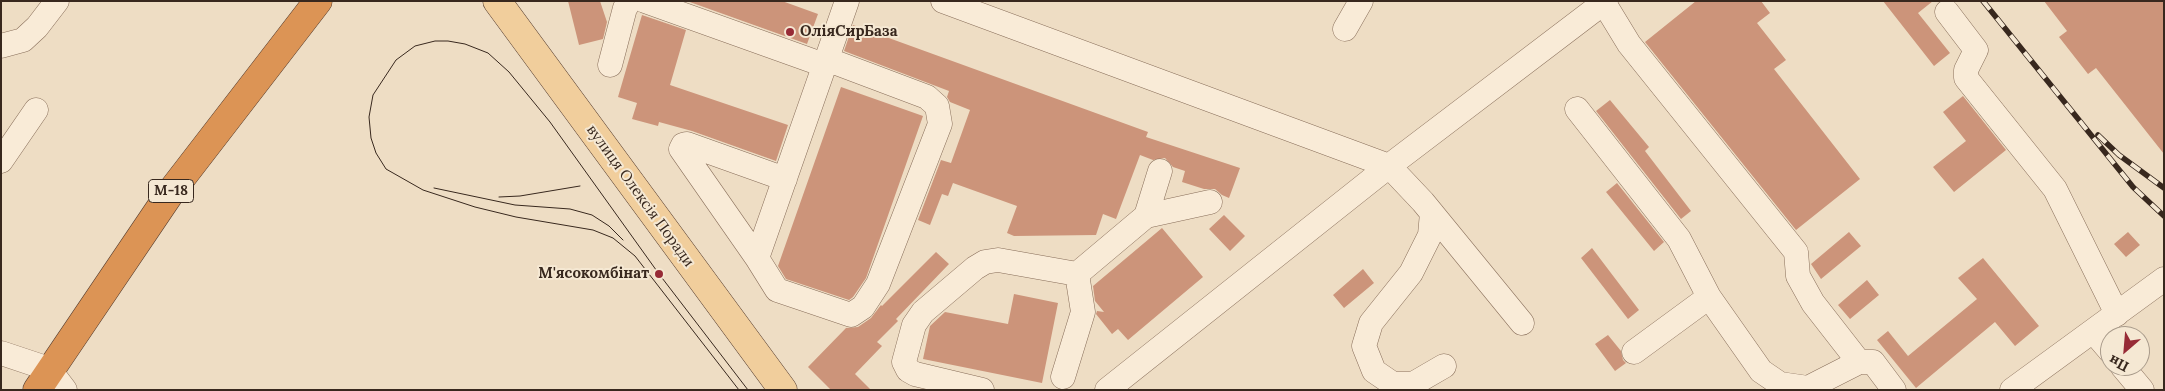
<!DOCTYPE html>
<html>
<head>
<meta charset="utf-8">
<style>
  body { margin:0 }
  #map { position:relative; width:2165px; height:391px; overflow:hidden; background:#eeddc4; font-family:Lora,serif }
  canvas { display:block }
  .frame { position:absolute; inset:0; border:2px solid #38281e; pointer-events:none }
  .north { position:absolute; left:2100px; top:326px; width:50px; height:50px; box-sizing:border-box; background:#f5e8d3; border:1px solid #a99b8b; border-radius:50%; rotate:207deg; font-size:14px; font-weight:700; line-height:20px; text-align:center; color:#38281e }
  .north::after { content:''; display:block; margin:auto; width:18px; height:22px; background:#972b36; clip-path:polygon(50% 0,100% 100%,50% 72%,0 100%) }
</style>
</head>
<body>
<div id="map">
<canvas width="2165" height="391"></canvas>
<div class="frame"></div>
<div class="north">Пн</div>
</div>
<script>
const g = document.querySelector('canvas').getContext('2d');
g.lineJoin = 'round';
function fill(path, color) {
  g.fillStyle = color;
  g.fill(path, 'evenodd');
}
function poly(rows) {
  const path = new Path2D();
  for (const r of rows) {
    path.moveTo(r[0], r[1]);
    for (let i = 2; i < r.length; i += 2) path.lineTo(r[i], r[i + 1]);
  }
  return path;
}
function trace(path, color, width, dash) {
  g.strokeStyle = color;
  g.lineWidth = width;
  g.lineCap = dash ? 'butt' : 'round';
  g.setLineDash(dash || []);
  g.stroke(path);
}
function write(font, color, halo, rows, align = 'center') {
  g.font = font + ' Lora,serif';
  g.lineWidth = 4;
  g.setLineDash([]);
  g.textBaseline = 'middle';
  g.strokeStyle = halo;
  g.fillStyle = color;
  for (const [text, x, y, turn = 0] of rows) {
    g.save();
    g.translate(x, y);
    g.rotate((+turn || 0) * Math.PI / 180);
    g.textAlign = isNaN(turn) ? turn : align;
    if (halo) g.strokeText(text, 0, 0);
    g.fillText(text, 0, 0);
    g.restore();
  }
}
fill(poly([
  [568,1,600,1,607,22,603,39,579,45],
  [687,1,782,1,818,14,807,44],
  [1696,1,1761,1,1770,13,1757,23,1786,60,1774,69,1860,179,1796,230,1645,42],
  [1883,1,1933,1,1918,13,1950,53,1934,66],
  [2044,1,2164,1,2164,154,2096,68,2088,74,2059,37,2067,31],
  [642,15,686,30,670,85,788,125,776,161,692,131,659,122,658,126,632,119,637,103,618,97],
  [853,25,1148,132,1146,137,1240,168,1229,198,1222,195,1215,189,1204,189,1182,182,1185,171,1173,167,1165,158,1153,160,1140,155,1116,219,1103,214,1096,235,1014,236,1007,233,1017,206,953,183,948,196,942,194,930,225,918,220,941,160,951,163,970,110,950,102,947,97,949,91,844,51],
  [841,87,923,116,866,278,853,297,849,300,786,279,778,266],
  [1963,96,2006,150,1954,192,1933,167,1966,141,1943,112],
  [1610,100,1649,147,1645,151,1691,211,1681,219,1596,111],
  [1617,183,1664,242,1654,251,1606,192],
  [1224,215,1245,236,1230,251,1209,229],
  [1162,228,1203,277,1128,340,1118,329,1112,334,1096,314,1097,311,1104,312,1095,301,1093,286],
  [1849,232,1861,246,1821,279,1811,264],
  [2128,232,2140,245,2126,257,2114,244],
  [1592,248,1639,310,1628,319,1581,258],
  [936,252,949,264,896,319,898,321,877,342,882,346,855,374,871,390,831,390,808,367,846,328,858,327,871,318,881,305,882,306],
  [1983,258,2039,326,2015,346,1995,322,1916,388,1877,340,1888,331,1908,356,1977,299,1958,278],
  [1363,269,1374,283,1344,308,1333,295],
  [1867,280,1879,295,1850,319,1838,305],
  [1014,294,1058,303,1042,383,923,359,930,326,945,312,1008,324],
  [1608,335,1621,351,1623,360,1626,363,1615,371,1595,344]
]), '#cc947a');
const minor = poly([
  [645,1,824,65],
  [943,1,1389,166,1423,202,1522,323],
  [1604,3,1629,44,1796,252,1798,276,1813,303,1859,362,1873,362,1894,390],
  [1947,12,1976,50,1966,70,1966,78,2055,189,2117,314],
  [1345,29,1361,1],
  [1,46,23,40,37,27,57,1],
  [610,65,625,8,630,1],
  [1577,109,1679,239,1709,297,1761,371,1780,384,1808,388,1859,362],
  [1,161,36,110],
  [785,179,687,144,683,145,681,149,757,258,847,1],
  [1432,213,1430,235,1411,273,1371,323,1364,346,1374,371,1393,384,1413,384,1444,366],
  [1146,216,1210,202],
  [757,258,777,290,851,315,863,307,878,284,940,124,937,106,927,97,826,59],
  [2093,331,2110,351],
  [1634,352,1709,297],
  [1,353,49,369,65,390],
  [2122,366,2142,390],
  [1063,377,1083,312,1077,274],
  [982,390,915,374,908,370,904,362,914,325,923,312,975,268,985,262,998,260,1077,274,1146,216,1160,171],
  [1107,390,1389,166,1606,1],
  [2012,390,2164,279]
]);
const major = poly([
  [497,1,783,390]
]);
const highway = poly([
  [37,390,173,189,318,1]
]);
trace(minor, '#886e5a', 25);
trace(major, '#563d2f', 29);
trace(highway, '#563d2f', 29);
trace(minor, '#f9ebd7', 24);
trace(major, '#f1ce9c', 28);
trace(highway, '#dc9455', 28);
trace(poly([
  [434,188,515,205,570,209,592,215,609,226,623,240],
  [499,197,520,196,580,186],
  [739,390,635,256,613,238,593,230,516,217,475,207,423,190,386,169,376,153,371,138,369,117,373,95,396,60,415,46,435,41,448,41,465,44,488,53,509,72,550,122,659,274,748,390]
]), '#38281e', 1);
const rail = poly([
  [1983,1,2133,187,2164,216],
  [2098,135,2119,155,2164,188]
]);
trace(rail, '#38281e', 5.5);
trace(rail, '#f5e8d3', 4, [11]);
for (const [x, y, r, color] of [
  [790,32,5,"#972b36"],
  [659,274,5,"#972b36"]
]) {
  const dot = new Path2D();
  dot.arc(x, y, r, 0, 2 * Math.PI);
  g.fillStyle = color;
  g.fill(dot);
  trace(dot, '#f5e8d3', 2);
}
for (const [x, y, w] of [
  [171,191,45]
]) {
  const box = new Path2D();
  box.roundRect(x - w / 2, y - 11.5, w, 23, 4);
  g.fillStyle = '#f5e8d3';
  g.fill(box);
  trace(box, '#38281e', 1);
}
write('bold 14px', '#38281e', null, [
  ["М-18",171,191]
]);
write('bold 15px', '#38281e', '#f5e8d3', [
  ["ОліяСирБаза",800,32],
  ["М'ясокомбінат",649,274,"right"]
], 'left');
write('15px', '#38281e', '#f5e8d3', [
  ["вулиця Олексія Поради",640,196,54]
]);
</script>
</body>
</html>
